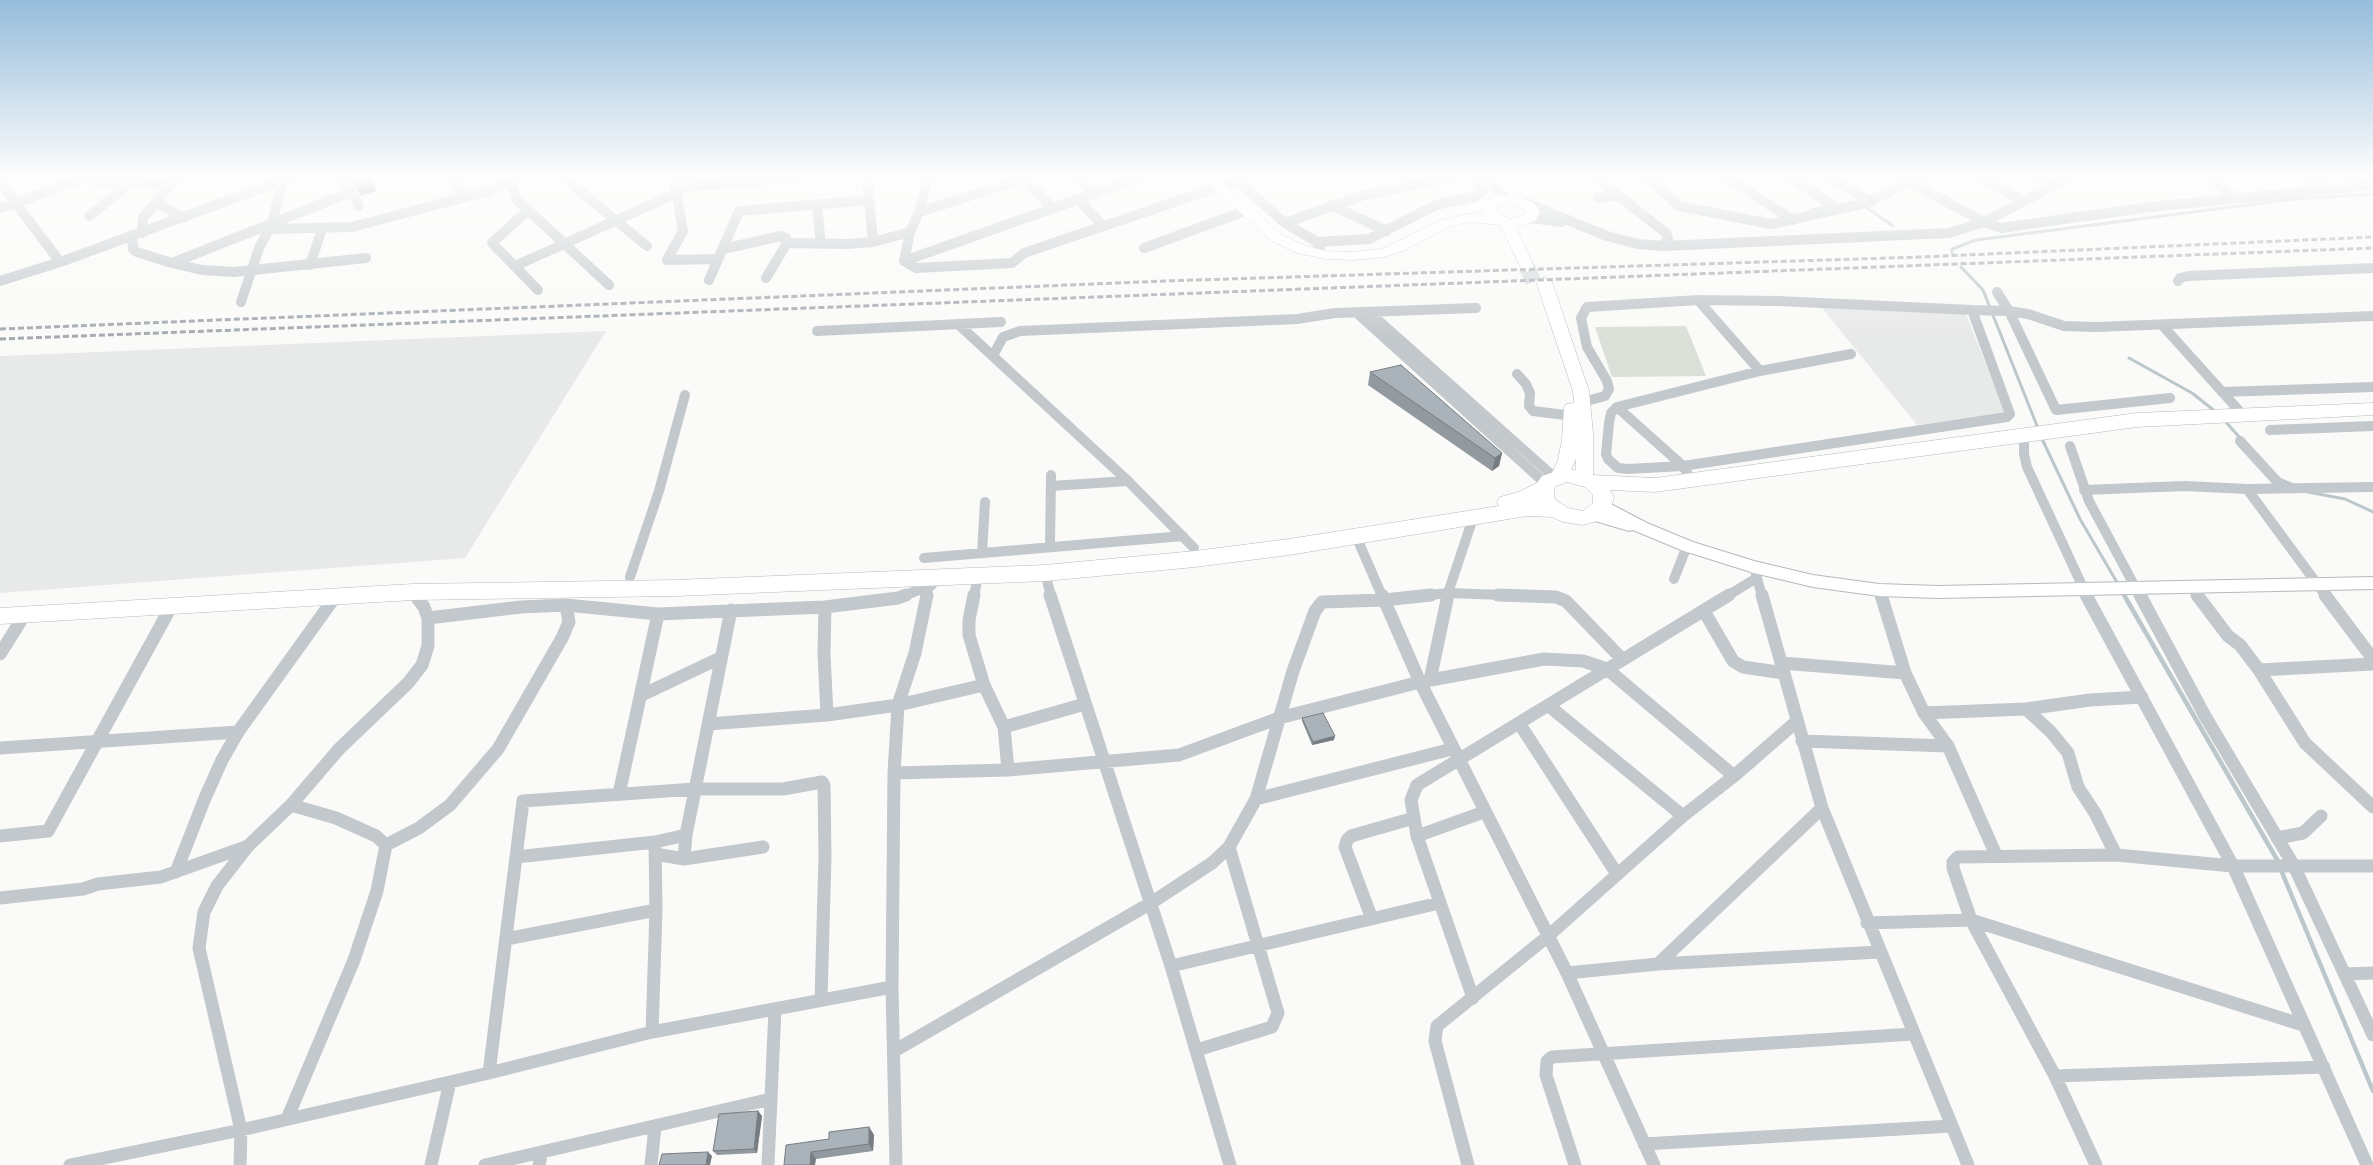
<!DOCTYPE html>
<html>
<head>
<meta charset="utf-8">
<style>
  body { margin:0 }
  canvas { display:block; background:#fafaf8 }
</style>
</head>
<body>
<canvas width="2373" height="1165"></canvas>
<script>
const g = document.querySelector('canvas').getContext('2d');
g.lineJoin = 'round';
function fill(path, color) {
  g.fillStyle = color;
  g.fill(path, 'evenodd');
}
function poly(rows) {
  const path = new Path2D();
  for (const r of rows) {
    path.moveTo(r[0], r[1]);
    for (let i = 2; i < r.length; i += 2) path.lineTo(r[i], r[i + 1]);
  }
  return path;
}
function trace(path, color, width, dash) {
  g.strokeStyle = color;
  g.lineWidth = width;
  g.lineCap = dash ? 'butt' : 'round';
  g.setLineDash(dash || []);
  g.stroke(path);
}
fill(poly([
  [1822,308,1966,314,2005,413,1917,425],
  [606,331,465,558,0,593,0,356]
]), '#e8e9e9');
fill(poly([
  [1686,326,1706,376,1612,377,1595,327]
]), '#dadfd7');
trace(poly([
  [1863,205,1893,226],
  [1809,211,1829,205],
  [1952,253,1952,249,1976,240,2294,199,2373,194],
  [1961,267,1983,290,2043,441,2080,519,2125,596],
  [2129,358,2192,393,2216,412],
  [2223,419,2242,440],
  [2279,479,2293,485],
  [2308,492,2345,499,2373,512]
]), '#bbc7cb', 3);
trace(poly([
  [2124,595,2279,863],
  [2281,870,2373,1091]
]), '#bbc7cb', 4.5);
trace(poly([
  [1527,267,1534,283]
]), '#d5d9db', 16, [16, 8]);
const secondary = poly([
  [1603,500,1647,523,1693,542,1754,561,1813,575,1879,584,1938,586,2373,577,2373,589,1938,598,1879,596,1813,587,1754,573,1681,550,1633,530,1629,531,1588,519,1585,515,1588,511,1593,509,1600,511,1595,506,1598,502,1603,500]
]);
const primary = poly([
  [1201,177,1216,177,1282,235,1306,246,1326,251,1353,252,1382,249,1441,220,1470,214,1484,215,1482,210,1462,215,1457,214,1455,211,1457,208,1500,195,1515,195,1534,203,1540,212,1535,221,1516,227,1534,267,1527,272,1522,270,1500,225,1470,222,1450,226,1403,251,1384,257,1353,260,1326,259,1297,253,1272,241,1201,177],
  [1510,202,1524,209,1526,212,1524,215,1511,219,1498,214,1496,209,1498,206,1510,202],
  [1544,277,1552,282,1589,391,1593,433,1593,478,1590,482,1584,484,1578,482,1575,478,1576,459,1566,479,1560,481,1554,479,1551,475,1558,460,1562,440,1564,408,1566,404,1574,403,1573,391,1536,282,1544,277]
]);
const highway = poly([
  [2373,403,2373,415,2137,427,1655,492,1610,490,1614,497,1610,511,1600,520,1583,525,1563,522,1552,517,1527,516,1289,555,1195,567,1045,581,676,596,413,600,0,624,0,608,413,584,676,580,1045,565,1195,551,1289,539,1499,506,1497,502,1500,497,1519,492,1537,483,1542,476,1567,468,1592,475,1655,478,2137,413,2373,403],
  [1567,482,1585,487,1593,495,1593,503,1583,511,1568,508,1557,501,1554,497,1554,489,1556,486,1567,482]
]);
trace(secondary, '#b3babf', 2);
trace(primary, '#b5babe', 1);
trace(highway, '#b4b9bd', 1);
trace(poly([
  [82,177,95,181,170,185],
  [343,177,359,206],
  [451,177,463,196],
  [513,177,515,198,609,285],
  [563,177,647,246],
  [674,177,683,231,667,260,718,259],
  [867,177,873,242],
  [1023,177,1052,208],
  [1078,177,1095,193],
  [1488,177,1505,199],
  [1595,177,1666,233,1668,238,1663,246],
  [1647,177,1679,206,1771,224,1862,204,1923,177],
  [1726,177,1793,220],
  [1790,177,1837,208],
  [1831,177,1871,202],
  [1901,177,1984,222,2001,228,2150,207,2373,185],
  [1977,177,2024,201],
  [2039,177,2055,185],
  [2210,177,2235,198],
  [2311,177,2324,189],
  [1237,181,1285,223,1317,242,1320,247],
  [0,182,60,262],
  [676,188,797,177],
  [1598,198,1617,195],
  [1078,199,1102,225],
  [156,202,183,218],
  [15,203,83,178],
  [1526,203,1607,236,1638,244,1663,246,1949,233,1984,222,2070,177],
  [817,205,821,244],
  [1331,205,1387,231],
  [0,208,16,204],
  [528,210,492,243,538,290],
  [919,212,1030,177],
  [89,216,133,181],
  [1530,218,1561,222],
  [1285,223,1361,196,1453,177],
  [270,229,352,227,488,191,520,177],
  [142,233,143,218,177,177],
  [132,236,133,249,137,252,172,263,351,192],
  [1317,242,1369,239,1436,205,1476,196,1484,190,1473,177],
  [787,243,847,244,873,242,910,232],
  [1144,248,1245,211],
  [723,249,781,236,786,238,787,243,766,278],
  [904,261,916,268,1012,263,1024,253,1248,177],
  [904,261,1141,177],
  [904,261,910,232,919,212,928,177],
  [172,263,202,270,234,272,366,258],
  [310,265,322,229],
  [515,266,677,193],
  [709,280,739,211,869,200],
  [0,281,60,262,292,177],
  [2178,281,2180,278,2188,276,2373,268],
  [1997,292,2009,311,2056,410,2170,398],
  [1698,300,1760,371],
  [241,302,259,248,272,224,282,181],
  [1972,310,2009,311,2028,314,2064,326,2096,327,2373,316],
  [1369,312,1554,477],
  [1357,313,1546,484],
  [958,324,1128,481,1194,548],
  [2162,325,2243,415],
  [817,331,1001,322],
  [990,354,995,352,1003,337,1020,331,1297,319,1335,313,1476,308],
  [1517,374,1526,384,1530,393,1529,406,1533,411,1573,416],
  [2222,392,2373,387],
  [1583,402,1605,396,1609,389,1607,381,1587,347,1581,318,1587,307,1698,300,1778,301,1972,310,2010,414,2007,417,1683,466,1628,469,1618,468,1608,459,1606,454,1609,423,1611,413,1617,407,1760,371,1851,354],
  [1617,407,1683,466,1691,480],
  [2270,430,2373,426],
  [2024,434,2024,454,2027,467,2087,596],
  [2240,441,2283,488],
  [2070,446,2089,501,2140,596],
  [1051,486,1128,481],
  [2247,489,2326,596],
  [2084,490,2185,486,2247,489,2373,487],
  [1356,536,1382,596],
  [1050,547,1051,475],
  [982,553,985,502],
  [924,558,1183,536],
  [1754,567,1762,596],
  [1045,573,1051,596],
  [630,577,659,491,685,395],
  [1674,579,1687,546],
  [2192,587,2197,596],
  [1879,590,1881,596],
  [413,592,416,596],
  [903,596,932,585],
  [927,596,928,589],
  [974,596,978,576],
  [1420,596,1448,593,1531,596],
  [1447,596,1473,518],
  [1727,596,1755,579]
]), '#c3c8cc', 10);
trace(poly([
  [974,595,969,620,969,635,984,685],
  [1050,595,1171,966,1230,1165],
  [1382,595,1420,682,1567,973,1654,1165],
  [1498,595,1556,597,1566,601,1622,659],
  [1762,595,1822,808,1968,1165],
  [1881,595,1905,673,1924,713,1948,746,1996,855],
  [2086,595,2233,866,2367,1165],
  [2140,595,2205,716,2294,866,2373,1035],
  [2197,595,2228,636,2240,645,2259,670,2305,743,2373,807],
  [2325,595,2373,659],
  [825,607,824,654,827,715],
  [1704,611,1733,661,1743,667,1784,673],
  [428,618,521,607,566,605,658,614,825,607,898,598,906,595],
  [0,654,25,614],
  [1782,663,1905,673],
  [2259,670,2373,664],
  [1430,680,1448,595],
  [642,695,720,658],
  [1549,706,1683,816],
  [2026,709,2051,732,2068,753,2078,787,2095,813,2116,855],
  [1924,713,2026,709,2090,700,2142,697],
  [1519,723,1617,874],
  [708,724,827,715,898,705,984,685,1004,727,1085,704],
  [1004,727,1008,770],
  [1802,741,1948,746],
  [0,748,238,732],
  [894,773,1008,770,1179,755,1279,718,1420,682,1544,659,1583,661,1607,669,1734,776],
  [619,794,658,614],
  [1256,799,1452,749],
  [0,836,48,831,172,605],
  [1417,836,1484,812],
  [2277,838,2303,833,2321,816],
  [386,845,419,828,450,805,498,749,562,638,569,622,566,605],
  [655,854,684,859,763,847],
  [516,857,655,842,686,835],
  [684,859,686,835,731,610],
  [176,872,205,798,222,760,238,732,335,597],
  [0,898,83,889,98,884,161,877,248,846],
  [1372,919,1345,847,1347,840,1351,836,1414,818],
  [1867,923,1971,920,2303,1025],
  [506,939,656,910],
  [1658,964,1822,808],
  [1171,966,1439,903],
  [1567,973,1658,964,1879,952],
  [2345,974,2373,973],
  [1473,998,1417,836,1411,800,1417,785,1729,595],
  [652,1032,656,910,655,842],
  [1197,1050,1272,1027,1278,1013,1229,847],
  [894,1051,1151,903,1212,863,1229,847,1256,799,1293,671,1315,611,1322,602,1384,600,1431,595],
  [489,1073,523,801,695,789,783,789,822,782,824,785,825,856,821,999],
  [2055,1076,2324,1067],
  [287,1119,354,960,377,891,386,845,376,836,336,818,291,805],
  [1644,1144,1951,1126],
  [70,1165,241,1130,489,1073,652,1032,892,987],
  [240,1165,241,1130,199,948,204,912,217,886,248,846,291,805,339,749,408,683,422,665,428,646,428,618,424,607,415,595],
  [431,1165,450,1082],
  [485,1165,771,1099],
  [539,1165,542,1152],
  [651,1165,655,1127],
  [768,1165,775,1009],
  [896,1165,892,987,894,773,898,705,915,653,927,595],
  [1468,1165,1435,1041,1437,1026,1547,937,1683,816,1734,776,1796,722],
  [1575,1165,1546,1075,1547,1061,1552,1057,1913,1034],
  [2096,1165,2055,1076,1971,920,1953,868,1953,862,1958,857,2116,855,2233,866,2373,866]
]), '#c3c8cc', 13);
fill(secondary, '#fff');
fill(primary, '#fff');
fill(highway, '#fff');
trace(poly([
  [0,329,1165,281,1920,257,2373,237],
  [0,339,2373,248]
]), '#a2aab0', 3, [6, 3]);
fill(poly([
  [1370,372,1502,453,1499,466,1492,471,1368,385],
  [1302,718,1334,740,1312,745,1302,721],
  [758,1111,762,1116,757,1153,717,1155,713,1151],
  [869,1127,874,1135,873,1151,816,1159,784,1165,829,1139]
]), '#929a9f');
fill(poly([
  [370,177,377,191,361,196,357,189],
  [1502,453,1499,466,1492,471,1495,458],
  [1335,736,1334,740,1312,745,1313,742],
  [758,1111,762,1116,757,1153,754,1149],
  [869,1127,874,1135,873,1151,869,1144],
  [708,1152,712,1156,710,1165,706,1165],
  [811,1152,816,1159,815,1165,810,1165]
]), '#777d82');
const building = poly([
  [351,177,369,177,373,184,357,189,351,177],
  [1401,365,1502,453,1495,458,1370,372,1401,365],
  [1323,713,1335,736,1313,742,1302,718,1323,713],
  [758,1111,754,1149,713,1151,719,1114,758,1111],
  [869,1127,869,1144,811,1152,810,1165,784,1165,786,1145,829,1139,829,1132,869,1127],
  [708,1152,706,1165,659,1165,662,1154,708,1152]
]);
fill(building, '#aab3b9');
trace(building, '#777d82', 1);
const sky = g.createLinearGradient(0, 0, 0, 340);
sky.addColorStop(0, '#96bcdc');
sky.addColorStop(0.52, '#fdfdfc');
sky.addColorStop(1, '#fdfdfc00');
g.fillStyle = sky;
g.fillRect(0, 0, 2373, 340);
</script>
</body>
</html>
